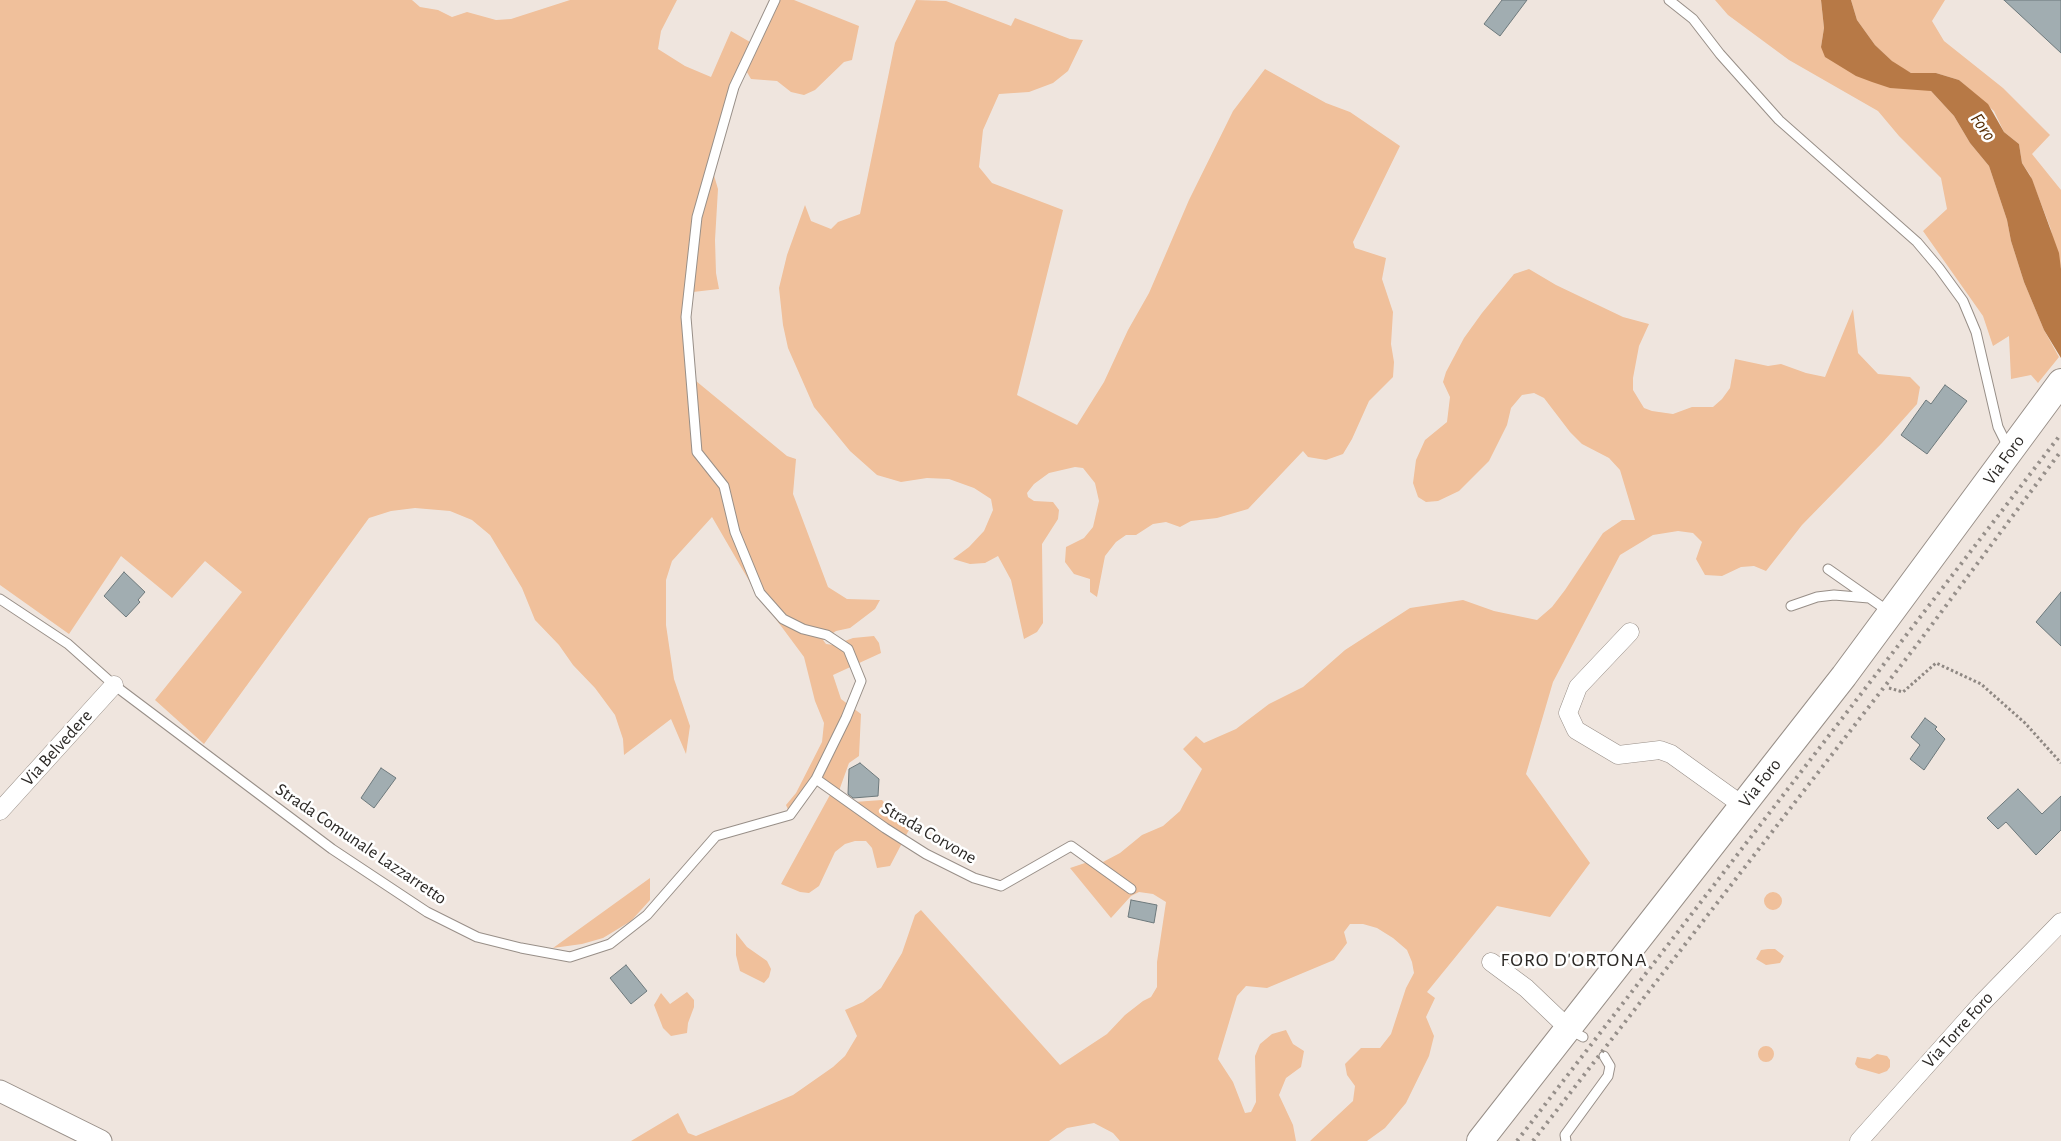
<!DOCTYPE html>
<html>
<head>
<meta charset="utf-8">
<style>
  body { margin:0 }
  canvas { display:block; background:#efe5de }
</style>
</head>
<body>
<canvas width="2061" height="1141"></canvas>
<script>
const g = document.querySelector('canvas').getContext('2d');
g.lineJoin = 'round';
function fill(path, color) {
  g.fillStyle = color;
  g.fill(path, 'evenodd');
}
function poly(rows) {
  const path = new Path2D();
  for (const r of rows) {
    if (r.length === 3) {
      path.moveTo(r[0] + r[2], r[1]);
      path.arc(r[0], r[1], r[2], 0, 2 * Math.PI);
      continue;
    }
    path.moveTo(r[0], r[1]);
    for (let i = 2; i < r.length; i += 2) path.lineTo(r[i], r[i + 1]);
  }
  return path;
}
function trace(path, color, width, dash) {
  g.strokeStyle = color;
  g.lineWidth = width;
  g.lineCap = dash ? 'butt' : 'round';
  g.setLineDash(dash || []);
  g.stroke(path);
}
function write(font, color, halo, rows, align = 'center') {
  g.font = font + ' "Alegreya Sans",sans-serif';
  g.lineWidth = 5;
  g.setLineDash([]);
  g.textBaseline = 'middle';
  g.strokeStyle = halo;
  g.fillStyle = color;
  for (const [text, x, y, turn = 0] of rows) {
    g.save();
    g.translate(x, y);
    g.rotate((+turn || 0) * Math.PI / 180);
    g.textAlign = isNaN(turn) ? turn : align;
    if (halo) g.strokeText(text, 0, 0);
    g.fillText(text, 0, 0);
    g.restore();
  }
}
fill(poly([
  [0,0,412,0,420,7,438,10,452,17,467,12,496,20,511,19,570,0,677,0,661,31,658,49,685,66,711,77,731,31,750,42,771,0,794,0,859,26,852,60,844,62,815,90,804,95,791,92,777,81,751,79,744,67,713,172,718,189,715,240,716,273,719,289,693,292,690,311,692,354,696,381,787,456,796,459,793,494,828,587,847,599,880,600,875,609,850,628,836,631,823,640,826,644,834,645,853,638,874,636,879,643,881,653,833,675,841,699,861,714,859,756,849,763,840,788,840,803,882,800,893,813,912,824,890,866,877,868,872,848,866,841,855,841,845,844,835,852,819,886,809,893,800,892,781,884,831,793,818,781,791,816,786,805,796,793,822,742,824,723,815,701,804,657,755,591,712,517,672,561,666,580,666,625,674,679,690,726,686,754,671,719,624,755,623,739,615,715,595,688,573,665,559,645,535,620,522,588,490,535,472,520,450,511,415,508,391,511,369,518,204,744,155,700,242,592,205,561,172,598,121,556,69,634,0,585],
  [916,0,946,1,1011,26,1015,18,1070,39,1083,40,1068,71,1053,83,1029,92,999,94,983,130,979,167,992,183,1063,210,1017,395,1077,425,1104,382,1128,330,1149,293,1189,200,1233,111,1265,69,1326,103,1350,112,1400,146,1353,242,1355,248,1386,258,1382,279,1393,312,1391,344,1394,362,1393,377,1369,401,1352,439,1343,454,1326,460,1308,457,1303,451,1248,509,1217,518,1191,521,1180,527,1166,522,1153,524,1136,535,1126,535,1116,542,1105,556,1097,597,1090,592,1090,579,1074,574,1065,562,1066,547,1084,538,1093,527,1099,501,1095,483,1083,468,1075,467,1049,473,1034,484,1027,493,1028,497,1034,501,1053,502,1059,510,1058,519,1042,544,1043,623,1037,632,1024,639,1011,580,998,556,985,563,970,564,953,559,969,547,984,531,993,510,991,499,974,488,949,479,927,478,901,482,877,475,850,451,814,407,788,348,783,325,779,288,787,255,805,205,811,221,831,229,838,222,860,214,895,43],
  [1715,0,1821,0,1824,28,1821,47,1931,91,1954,116,1970,143,1989,166,2007,220,2011,241,2024,282,2044,330,2059,357,2038,383,2031,375,2011,379,2009,336,1993,346,1983,316,1923,231,1947,209,1941,178,1899,136,1878,111,1789,60,1728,15],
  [1851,0,1945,0,1932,21,1944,41,2003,88,2050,135,2032,154,2061,190,2061,269,2050,227,2030,175,2022,163,2019,144,2004,132,1994,111,1959,80,1936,73,1911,73,1897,66,1875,45,1857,20],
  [1529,269,1556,285,1623,317,1649,324,1639,346,1633,378,1633,390,1644,408,1652,411,1673,414,1692,407,1713,407,1722,399,1730,388,1735,359,1768,366,1781,364,1806,373,1825,377,1853,309,1858,353,1878,374,1910,377,1920,387,1917,404,1882,443,1802,525,1766,571,1754,566,1741,567,1722,576,1705,575,1696,559,1702,542,1693,533,1678,531,1653,535,1620,555,1553,682,1526,774,1590,863,1550,917,1497,906,1427,992,1435,998,1426,1017,1434,1036,1429,1056,1406,1103,1385,1128,1367,1141,1310,1141,1353,1101,1355,1086,1347,1075,1345,1064,1361,1048,1380,1048,1391,1034,1406,988,1414,973,1412,962,1407,950,1393,938,1377,928,1363,924,1350,924,1344,932,1347,943,1334,960,1267,988,1246,986,1237,996,1218,1059,1233,1082,1245,1113,1251,1112,1256,1102,1255,1056,1260,1044,1272,1034,1286,1030,1293,1044,1304,1051,1301,1067,1286,1078,1279,1095,1293,1125,1296,1141,1120,1141,1113,1133,1094,1123,1067,1128,1049,1141,631,1141,678,1113,688,1133,696,1136,793,1095,833,1067,845,1056,857,1036,845,1010,863,1002,881,988,902,953,915,915,921,910,1060,1065,1107,1034,1125,1015,1143,1001,1151,997,1157,987,1157,962,1166,902,1153,894,1139,892,1131,896,1111,918,1070,868,1088,862,1076,853,1081,847,1103,862,1120,853,1142,835,1163,826,1180,811,1202,769,1183,749,1196,736,1204,743,1236,729,1269,704,1303,687,1345,650,1410,608,1463,600,1494,611,1537,620,1552,607,1565,590,1603,533,1622,520,1635,520,1620,470,1609,458,1582,444,1570,432,1544,398,1534,393,1522,395,1511,408,1507,425,1489,461,1459,491,1438,501,1426,502,1418,497,1413,483,1416,460,1425,440,1447,422,1450,397,1443,382,1446,372,1464,338,1482,313,1514,274],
  [650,878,650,900,631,921,603,938,582,944,553,948],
  [1773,901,9],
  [736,933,747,947,767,961,771,969,769,977,764,983,740,971,736,955],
  [1768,949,1775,949,1784,956,1780,963,1766,965,1756,959,1761,950],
  [687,992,694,1000,694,1007,688,1023,687,1033,671,1036,663,1028,654,1005,661,993,670,1004],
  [1766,1054,8],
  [1877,1054,1887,1056,1890,1060,1890,1067,1887,1071,1879,1074,1858,1068,1855,1064,1857,1057,1870,1059]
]), '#f0c09b');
fill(poly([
  [1821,0,1851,0,1857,20,1875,45,1892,61,1911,73,1936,73,1959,80,1988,104,2004,132,2019,144,2022,163,2032,179,2059,253,2061,269,2061,358,2044,330,2024,282,2011,241,2007,220,1989,166,1970,143,1954,116,1931,91,1890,88,1872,82,1856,76,1825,57,1821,47,1824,28]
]), '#b77946');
const building = poly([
  [1502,0,1527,0,1500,36,1484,24,1502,0],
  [2004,0,2061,0,2061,53,2004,0],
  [1945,385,1967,401,1927,454,1901,435,1926,400,1931,404,1945,385],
  [124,572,145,592,138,600,140,602,126,617,104,596,124,572],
  [2061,592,2061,646,2036,622,2061,592],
  [1925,718,1937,727,1935,729,1945,739,1924,770,1910,759,1920,745,1911,737,1925,718],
  [860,763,879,779,878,796,853,798,848,794,849,769,860,763],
  [381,768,396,778,374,808,361,798,381,768],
  [2018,789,2042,814,2061,796,2061,830,2036,855,2006,822,1998,829,1987,818,2018,789],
  [1131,900,1157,905,1154,923,1128,917,1131,900],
  [626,965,647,991,631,1004,610,978,626,965]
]);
fill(building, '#a1adb1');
trace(building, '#6d797c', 1);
const service = poly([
  [1669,0,1693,19,1720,54,1779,120,1917,242,1939,268,1963,301,1976,332,1998,427,2008,447],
  [1828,569,1888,611],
  [0,599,68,644,114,685,332,849,427,912,477,937,521,948,570,957,610,944,647,915,716,836,790,815,816,779,846,718,861,681,848,649,827,635,803,629,783,619,760,593,735,532,724,486,697,452,686,317,697,217,734,87,775,0],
  [1791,606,1817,597,1834,595,1869,598],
  [816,779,885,828,926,854,974,878,1001,886,1071,846,1131,889],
  [1570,1030,1583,1037],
  [1566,1141,1565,1135,1608,1076,1610,1066,1604,1056]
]);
const minor = poly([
  [1630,632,1578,687,1568,713,1576,730,1618,755,1660,750,1671,754,1742,805],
  [0,811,114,685],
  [1491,962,1526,988,1568,1028],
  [1859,1141,1982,1003,2061,922]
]);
const tertiary = poly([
  [0,1091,101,1141]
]);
const primary = poly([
  [1480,1141,1844,676,2061,382]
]);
trace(service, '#988f88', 11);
trace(minor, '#988f88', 19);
trace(tertiary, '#988f88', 23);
trace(primary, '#988f88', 28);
trace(poly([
  [1889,688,1903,692,1936,663,1981,684,2025,723,2061,763]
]), '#8f8883', 3, [2.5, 2.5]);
trace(service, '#fff', 9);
trace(minor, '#fff', 18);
trace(tertiary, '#fff', 21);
trace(primary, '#fff', 26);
trace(poly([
  [1517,1141,2061,434],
  [1533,1141,1919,642,2061,451]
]), '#968f8a', 4, [2.5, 5]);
write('18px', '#2b2825', '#fff', [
  ["Via Foro",2004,460,-54],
  ["Via Belvedere",57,748,-48],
  ["Via Foro",1760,783,-52],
  ["Strada Corvone",929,833,30],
  ["Strada Comunale Lazzarretto",361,844,34],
  ["Via Torre Foro",1958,1030,-48]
]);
write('italic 19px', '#562c02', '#fff', [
  ["Foro",1983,127,55]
]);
g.letterSpacing = '1px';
write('20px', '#2b2825', '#fff', [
  ["FORO D'ORTONA",1574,960]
]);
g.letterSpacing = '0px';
</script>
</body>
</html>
